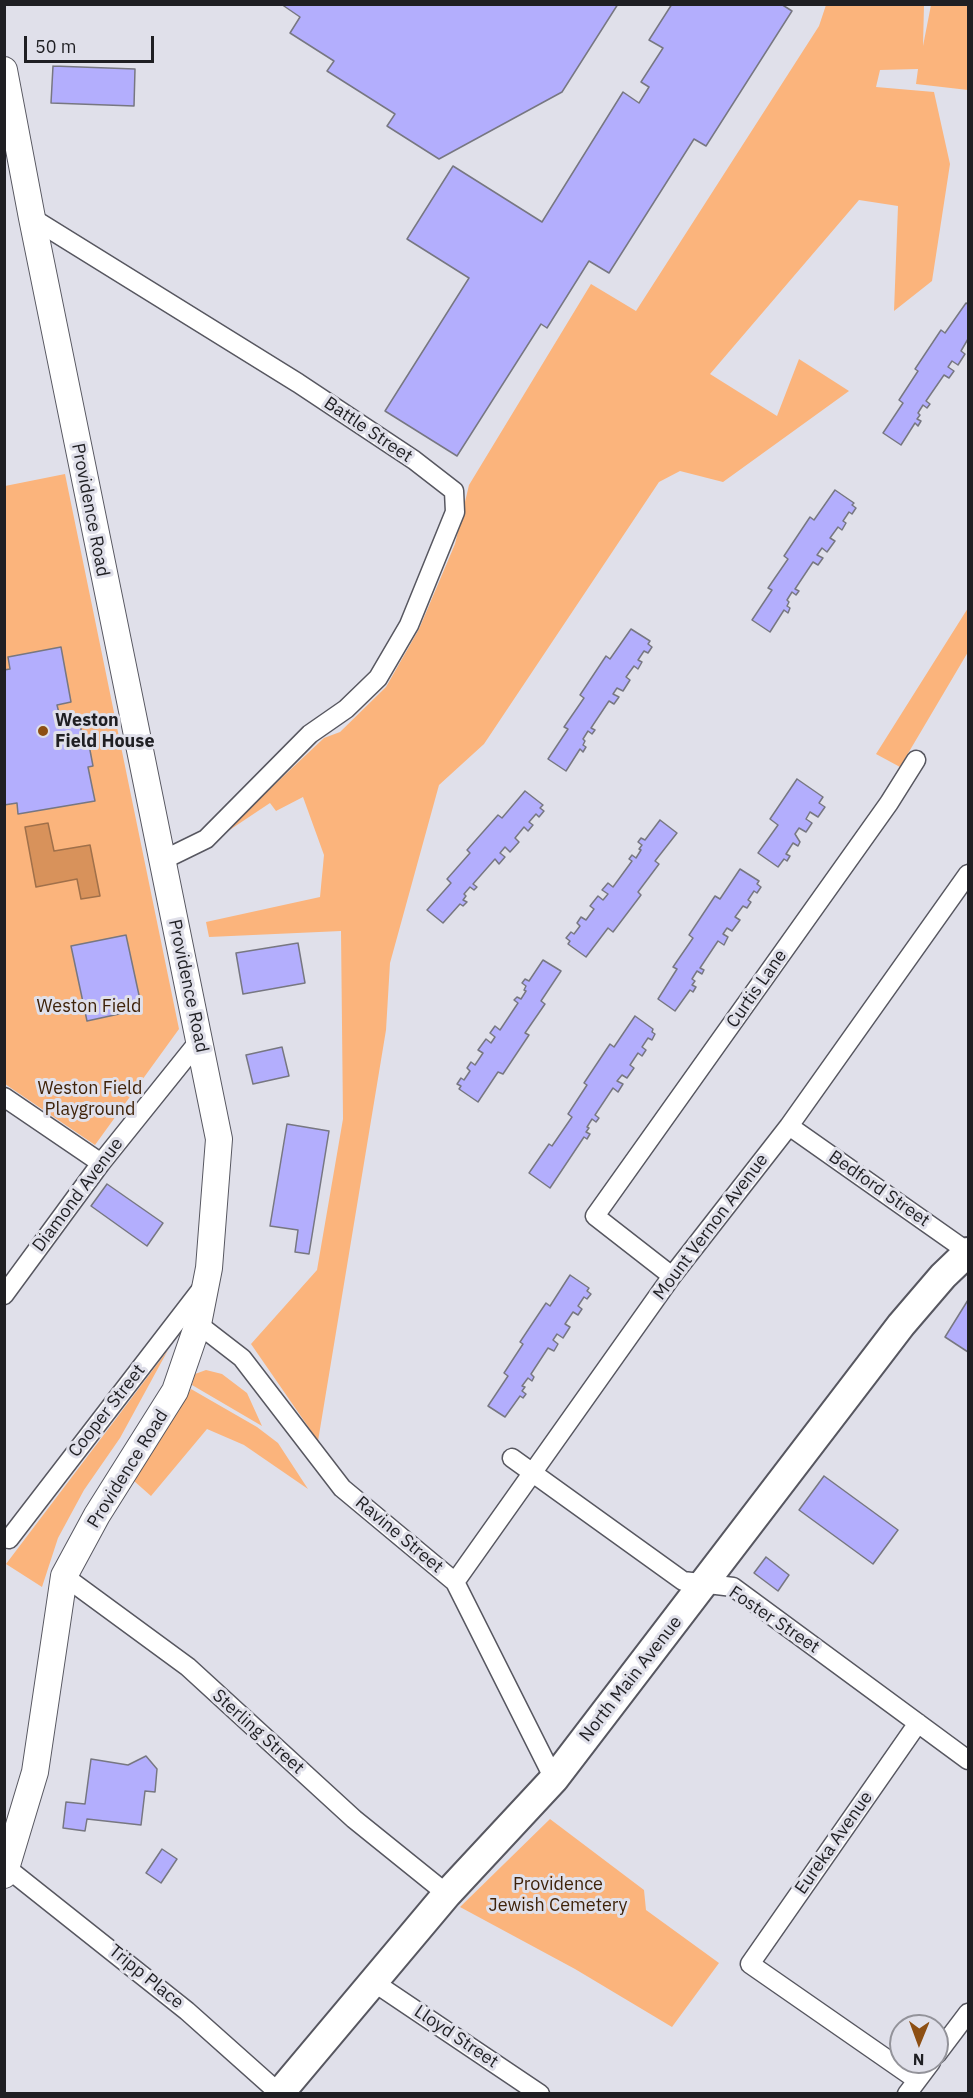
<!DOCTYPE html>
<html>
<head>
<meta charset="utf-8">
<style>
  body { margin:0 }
  #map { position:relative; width:973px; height:2098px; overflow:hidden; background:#e0e0ea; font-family:"IBM Plex Sans",sans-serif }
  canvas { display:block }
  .frame { position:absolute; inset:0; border:6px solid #1f1f23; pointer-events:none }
  .north { position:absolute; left:889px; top:2014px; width:60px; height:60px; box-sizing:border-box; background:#e0e0ea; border:2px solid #93939a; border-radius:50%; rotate:181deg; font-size:16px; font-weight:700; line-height:24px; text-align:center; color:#1f1f23 }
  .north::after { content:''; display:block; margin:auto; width:21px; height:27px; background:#8d4f13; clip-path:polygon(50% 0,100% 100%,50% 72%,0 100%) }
  .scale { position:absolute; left:24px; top:36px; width:130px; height:27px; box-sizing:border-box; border:3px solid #1f1f23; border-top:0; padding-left:8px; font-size:18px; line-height:21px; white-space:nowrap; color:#1f1f23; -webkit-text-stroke:4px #e0e0ea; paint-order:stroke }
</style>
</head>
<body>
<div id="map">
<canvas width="973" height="2098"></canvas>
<div class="frame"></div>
<div class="north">N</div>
<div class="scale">50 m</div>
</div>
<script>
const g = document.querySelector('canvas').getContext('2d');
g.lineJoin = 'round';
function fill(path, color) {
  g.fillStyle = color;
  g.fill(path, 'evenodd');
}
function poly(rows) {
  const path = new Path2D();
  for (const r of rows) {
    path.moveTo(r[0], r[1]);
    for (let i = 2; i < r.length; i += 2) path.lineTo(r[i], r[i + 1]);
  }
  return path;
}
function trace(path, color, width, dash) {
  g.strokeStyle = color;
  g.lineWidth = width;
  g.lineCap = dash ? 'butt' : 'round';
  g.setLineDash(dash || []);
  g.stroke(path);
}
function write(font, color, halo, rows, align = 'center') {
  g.font = font + ' "IBM Plex Sans",sans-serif';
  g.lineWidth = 6;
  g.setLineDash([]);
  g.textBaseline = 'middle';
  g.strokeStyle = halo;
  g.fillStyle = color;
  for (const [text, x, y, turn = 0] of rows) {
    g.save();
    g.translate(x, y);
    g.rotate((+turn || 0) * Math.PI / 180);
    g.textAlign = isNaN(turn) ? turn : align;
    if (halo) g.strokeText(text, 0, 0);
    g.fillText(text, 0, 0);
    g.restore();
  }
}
fill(poly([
  [826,5,924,5,923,46,931,5,968,5,968,90,916,84,918,69,880,70,876,87,934,92,950,164,932,281,894,311,898,206,859,200,710,374,777,416,799,359,849,391,723,482,680,471,659,482,484,744,439,785,390,963,386,1030,318,1441,251,1344,317,1270,343,1119,341,931,209,937,206,922,320,897,324,855,303,797,276,811,270,803,219,837,324,738,340,732,386,687,419,629,455,544,469,485,591,284,636,311,819,26],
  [65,474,179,1029,95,1145,5,1084,5,486],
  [968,608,968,652,900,767,876,754],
  [168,1350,120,1438,84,1490,58,1538,42,1587,6,1564],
  [206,1370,222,1374,247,1393,262,1426,192,1385,195,1374],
  [191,1389,257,1427,278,1443,308,1489,244,1445,207,1429,151,1496,134,1481],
  [550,1819,644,1890,646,1910,719,1963,672,2027,575,1969,460,1907]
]), '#fbb47c');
const water = poly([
  [48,823,54,851,90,845,100,896,81,899,77,879,36,887,25,827,48,823]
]);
fill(water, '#d8925b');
trace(water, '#a0704a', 1.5);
const building = poly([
  [281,4,618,4,562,92,439,159,387,126,395,114,327,71,334,61,290,33,300,17,281,4],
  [672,4,781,4,792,11,706,146,694,139,609,273,589,261,547,328,541,324,457,456,385,411,469,278,407,239,453,166,542,222,623,92,639,103,649,87,641,82,663,48,649,40,672,4],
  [53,66,135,69,134,106,51,103,53,66],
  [966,303,968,304,968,339,961,351,965,354,958,365,952,361,948,367,954,371,949,378,944,375,926,401,930,404,927,408,923,405,918,413,920,415,917,419,921,421,918,426,915,423,901,445,883,433,903,403,899,400,918,371,915,369,941,330,945,333,966,303],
  [835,490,854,503,852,505,856,508,852,514,849,512,843,521,846,523,842,530,838,527,830,538,835,541,827,552,822,548,817,555,823,558,818,565,813,562,795,589,799,591,796,595,792,592,787,600,789,602,787,606,790,608,788,613,784,610,770,632,752,620,772,590,768,588,788,559,784,556,810,517,814,520,835,490],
  [631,629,650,641,648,644,652,647,648,653,644,651,638,660,642,662,638,669,634,666,626,677,630,680,623,691,617,688,613,694,619,697,614,704,609,701,591,728,595,730,592,734,588,731,583,739,585,741,583,745,586,747,583,752,580,749,566,771,548,759,568,729,564,727,584,698,580,695,606,656,610,659,631,629],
  [61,647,71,702,57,705,60,717,78,714,84,745,89,745,93,766,88,767,95,801,18,814,17,803,4,805,4,670,10,669,8,657,61,647],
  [797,779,823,797,819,803,825,807,818,817,810,812,806,819,812,823,806,832,799,828,795,834,800,842,798,846,793,843,786,854,790,856,787,861,784,859,778,867,758,853,778,825,770,819,797,779],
  [525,791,543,805,540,808,544,811,539,817,536,814,529,822,533,825,528,831,524,827,515,838,519,842,510,852,505,847,500,853,505,857,499,864,495,859,473,884,477,887,474,890,470,887,464,894,466,896,463,900,467,902,463,906,460,904,443,923,427,910,451,883,447,879,470,853,467,850,498,815,502,818,525,791],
  [660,820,677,833,655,861,659,864,638,892,641,895,613,932,608,928,586,957,568,944,570,941,566,938,571,932,574,934,580,926,577,923,581,917,586,920,594,909,590,906,598,896,603,900,608,894,602,890,608,883,613,887,632,861,629,859,632,855,636,858,641,850,639,849,642,845,638,842,641,838,645,840,660,820],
  [740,869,759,881,757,884,761,887,757,893,754,891,748,900,751,902,747,908,743,906,735,917,740,920,732,931,727,928,723,934,728,937,724,945,718,941,700,968,704,970,702,974,697,971,692,979,695,981,692,985,696,987,693,992,690,990,675,1011,658,999,677,969,673,967,693,938,689,935,715,896,720,899,740,869],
  [126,935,142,1009,87,1021,71,946,126,935],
  [298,943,305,983,243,994,236,953,298,943],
  [543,960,561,971,541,1001,545,1004,525,1033,529,1035,503,1074,498,1072,478,1102,459,1089,461,1086,457,1084,461,1078,464,1080,470,1071,467,1068,471,1062,475,1065,483,1053,478,1050,486,1039,491,1043,495,1037,490,1033,495,1026,500,1030,518,1003,514,1000,517,997,521,999,526,991,524,990,526,986,522,983,525,979,529,981,543,960],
  [635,1016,653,1029,652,1032,655,1034,652,1040,648,1038,642,1047,646,1050,642,1056,638,1053,630,1065,634,1068,627,1078,622,1075,617,1081,623,1084,618,1092,613,1088,595,1115,599,1118,596,1122,592,1119,587,1127,589,1128,586,1132,590,1134,587,1139,584,1137,550,1188,529,1173,549,1144,552,1146,572,1117,568,1114,587,1085,584,1083,610,1044,614,1047,635,1016],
  [282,1047,289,1076,253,1084,246,1055,282,1047],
  [287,1124,329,1131,309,1254,295,1252,298,1230,270,1226,287,1124],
  [107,1184,163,1223,147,1246,91,1206,107,1184],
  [570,1275,589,1288,587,1291,591,1294,587,1299,584,1297,578,1306,582,1309,578,1315,573,1312,565,1324,570,1327,563,1338,557,1334,553,1340,558,1344,554,1351,548,1348,531,1374,534,1377,532,1381,528,1378,522,1386,525,1387,522,1391,526,1394,523,1398,520,1396,505,1417,488,1406,508,1376,504,1373,523,1344,520,1342,546,1303,550,1306,570,1275],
  [968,1300,968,1352,945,1337,968,1300],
  [824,1476,898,1530,873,1564,799,1510,824,1476],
  [766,1557,789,1575,778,1591,754,1573,766,1557],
  [146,1756,157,1769,155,1792,145,1791,141,1825,87,1819,85,1831,63,1828,66,1802,85,1804,91,1759,128,1765,146,1756],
  [162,1849,177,1859,161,1883,146,1873,162,1849]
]);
fill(building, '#b3aefd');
trace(building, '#777781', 1.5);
const street = poly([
  [32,218,298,383,414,460,454,491,455,512,409,625,378,678,346,709,310,734,206,839,161,861],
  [4,1097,101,1163],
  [789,1126,968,1252],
  [672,1276,595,1216,889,803,916,760],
  [4,1295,101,1163,199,1041],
  [198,1324,242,1358,342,1488,455,1582,554,1779],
  [512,1458,683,1581,733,1587,968,1760],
  [9,1539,203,1287],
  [64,1576,188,1667,354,1819,447,1894],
  [455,1582,672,1276,789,1126,968,874],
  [7,1868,187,2011,279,2093],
  [372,1981,540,2094],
  [937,2054,968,2013],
  [917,2080,750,1964,918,1723],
  [907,2094,931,2062]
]);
const secondary = poly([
  [4,70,32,218,219,1139,209,1268,198,1324,175,1391,97,1515,64,1576,35,1772,4,1875]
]);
const primary = poly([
  [279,2094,447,1894,554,1779,901,1325,943,1276,968,1252]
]);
trace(street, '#575760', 21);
trace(secondary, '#575760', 28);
trace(primary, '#575760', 32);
trace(street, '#fff', 18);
trace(secondary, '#fff', 26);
trace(primary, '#fff', 28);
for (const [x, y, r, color] of [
  [43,731,6,"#8d4f13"]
]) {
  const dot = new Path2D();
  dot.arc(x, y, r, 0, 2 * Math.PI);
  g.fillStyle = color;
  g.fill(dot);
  trace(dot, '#e0e0ea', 2);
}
write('18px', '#1f1f23', '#e0e0ea', [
  ["Battle Street",368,430,34],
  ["Providence Road",90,510,79],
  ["Providence Road",188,986,78],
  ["Curtis Lane",757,989,-55],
  ["Bedford Street",879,1189,35],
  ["Diamond Avenue",78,1195,-53],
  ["Mount Vernon Avenue",711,1227,-53],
  ["Cooper Street",107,1411,-52],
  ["Providence Road",128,1469,-58],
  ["Ravine Street",399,1535,40],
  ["Foster Street",774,1620,34],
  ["North Main Avenue",631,1679,-52],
  ["Sterling Street",258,1732,42],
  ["Eureka Avenue",834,1843,-55],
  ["Tripp Place",146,1977,39],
  ["Lloyd Street",456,2037,34]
]);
write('bold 18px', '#1f1f23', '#e0e0ea', [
  ["Weston",55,721],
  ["Field House",55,742]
], 'left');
write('18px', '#3e2209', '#e0e0ea', [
  ["Weston Field",89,1007],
  ["Weston Field",90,1089],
  ["Playground",90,1110],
  ["Providence",558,1885],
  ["Jewish Cemetery",558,1906]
]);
</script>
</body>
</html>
